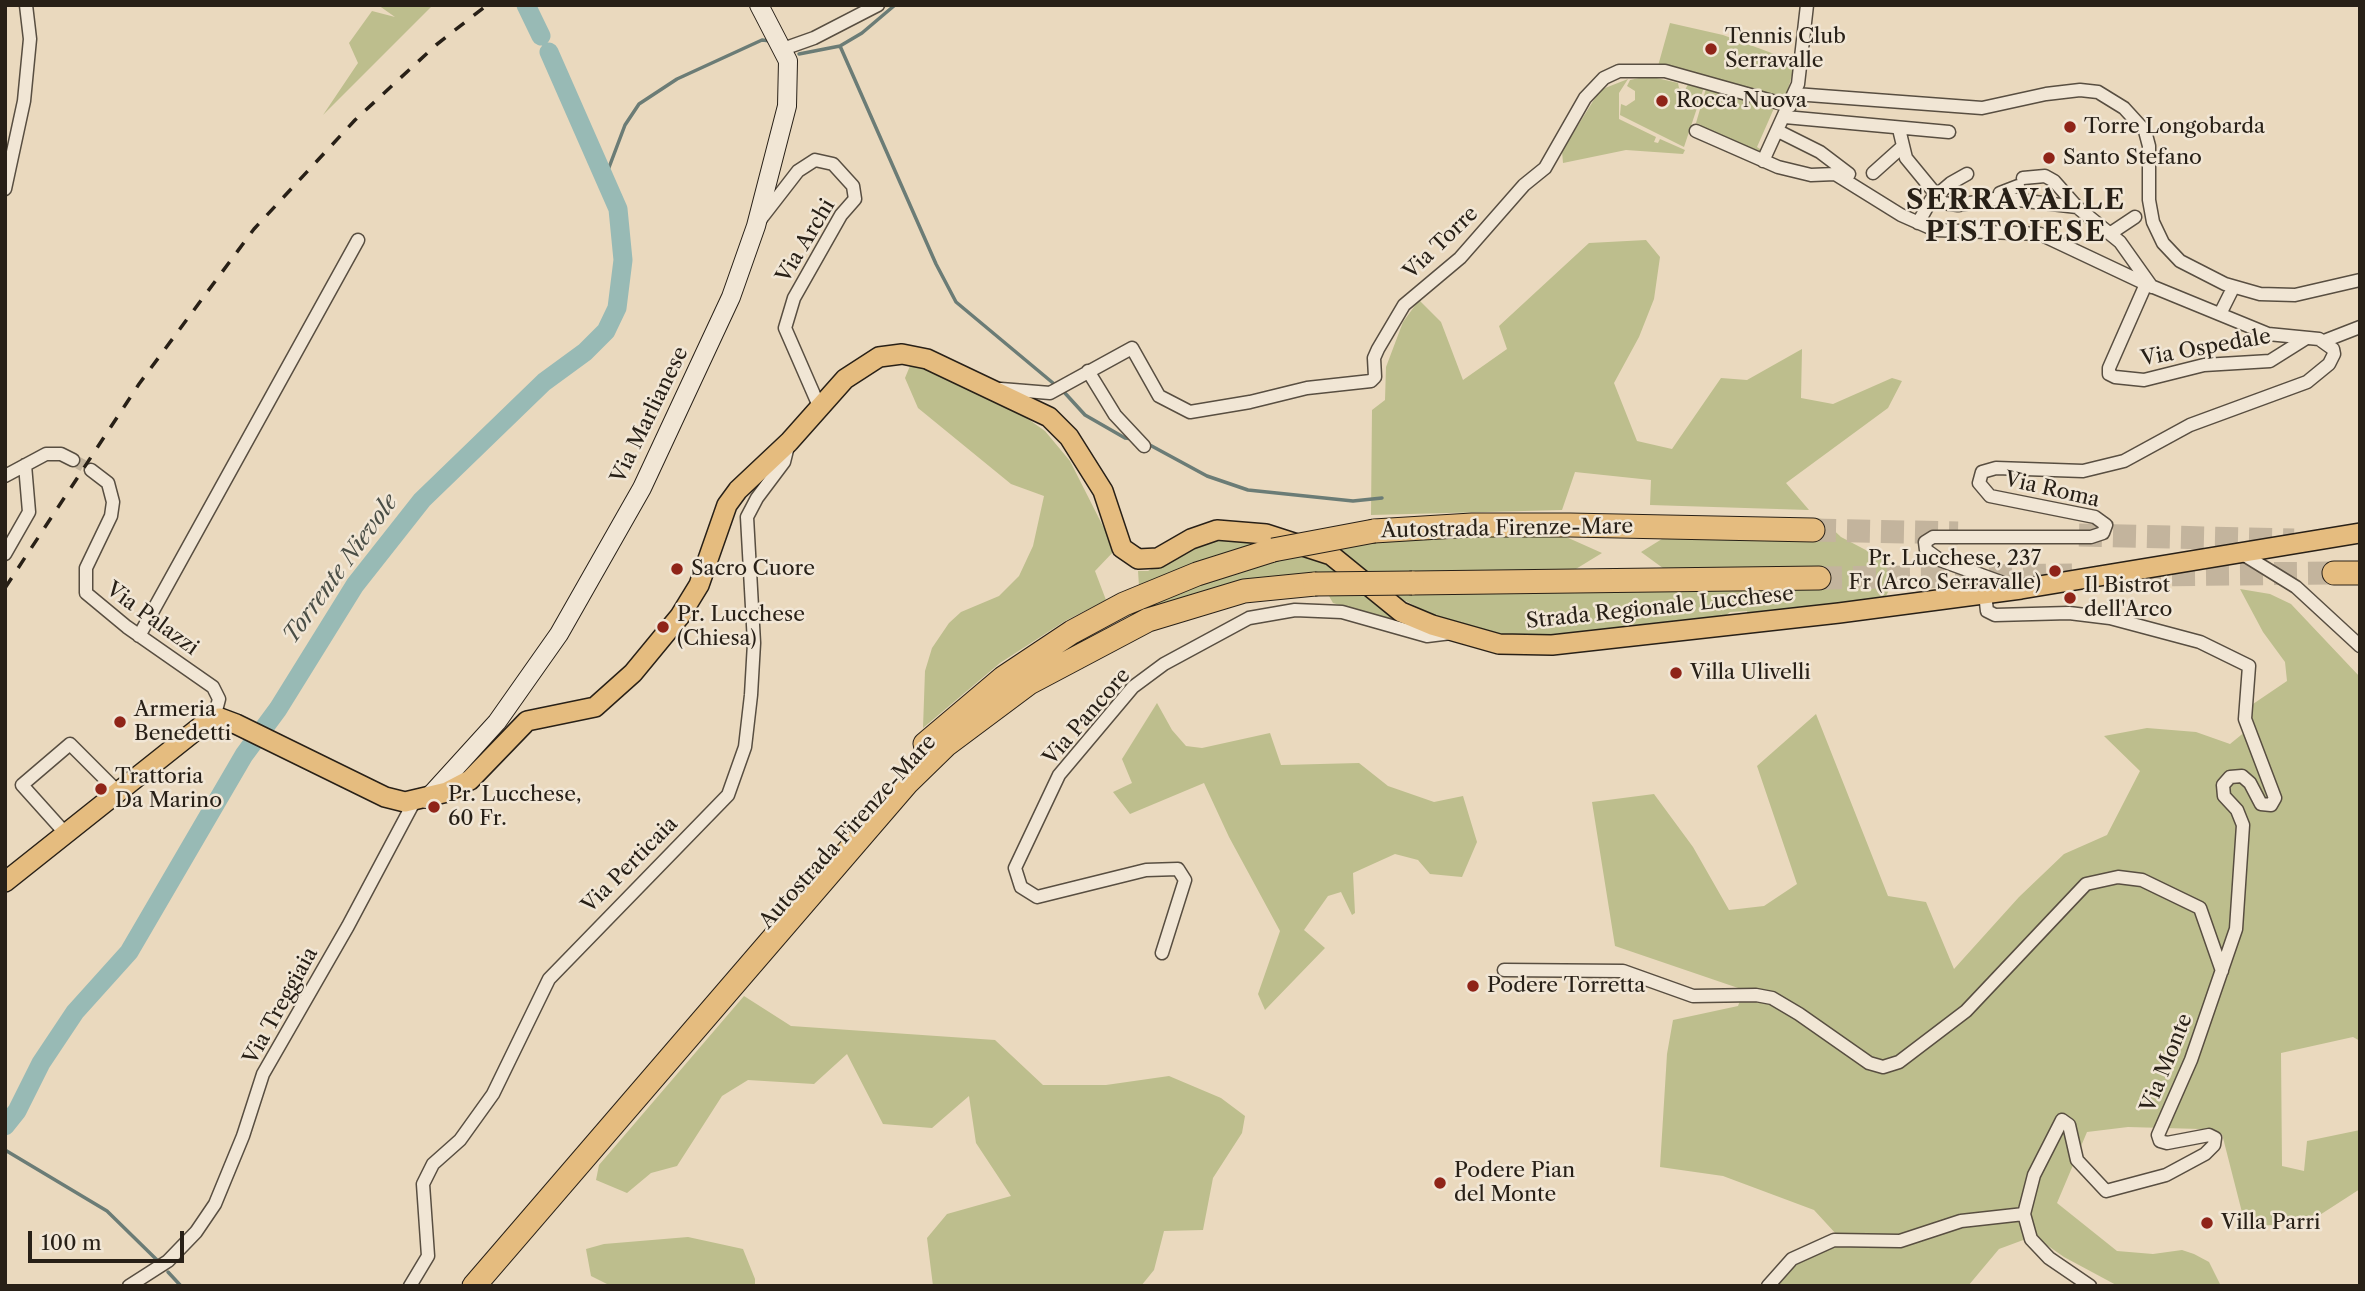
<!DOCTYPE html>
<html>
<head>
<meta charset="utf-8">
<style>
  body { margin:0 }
  #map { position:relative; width:2365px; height:1291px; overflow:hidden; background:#ead9be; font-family:"Libre Caslon Text",serif }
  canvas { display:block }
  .frame { position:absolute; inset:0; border:7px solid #282017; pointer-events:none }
  .scale { position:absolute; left:28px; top:1231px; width:156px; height:32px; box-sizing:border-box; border:4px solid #282017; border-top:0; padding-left:9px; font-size:21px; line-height:24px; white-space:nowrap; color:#282017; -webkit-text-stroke:5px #f1e6d5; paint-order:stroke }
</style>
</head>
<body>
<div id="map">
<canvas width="2365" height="1291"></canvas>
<div class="frame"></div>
<div class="scale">100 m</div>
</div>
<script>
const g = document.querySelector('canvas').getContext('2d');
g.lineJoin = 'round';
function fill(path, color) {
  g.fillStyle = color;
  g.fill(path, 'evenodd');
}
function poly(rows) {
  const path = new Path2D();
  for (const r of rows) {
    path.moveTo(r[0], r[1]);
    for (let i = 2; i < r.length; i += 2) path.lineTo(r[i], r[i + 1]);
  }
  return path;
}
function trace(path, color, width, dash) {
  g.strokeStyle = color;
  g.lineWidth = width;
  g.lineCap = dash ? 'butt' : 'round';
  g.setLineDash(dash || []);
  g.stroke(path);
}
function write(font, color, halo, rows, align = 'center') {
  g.font = font + ' "Libre Caslon Text",serif';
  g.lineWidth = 5;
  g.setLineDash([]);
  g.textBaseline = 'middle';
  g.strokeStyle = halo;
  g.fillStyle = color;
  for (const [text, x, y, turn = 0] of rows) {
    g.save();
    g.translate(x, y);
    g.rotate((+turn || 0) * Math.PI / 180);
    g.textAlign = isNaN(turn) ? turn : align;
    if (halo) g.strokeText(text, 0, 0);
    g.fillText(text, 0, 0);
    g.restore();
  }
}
fill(poly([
  [378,5,433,5,323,115,358,63,349,43,372,11,395,17],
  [1670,23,1723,35,1796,62,1785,99,1658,66],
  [1648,76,1678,83,1679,88,1685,90,1688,84,1704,87,1684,147,1620,115,1621,104,1626,106,1635,100,1635,91,1627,86,1630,80],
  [1628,79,1619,93,1619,119,1656,137,1654,142,1658,143,1660,139,1685,150,1683,154,1626,150,1563,163,1562,151,1600,90],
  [1707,85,1775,106,1757,147,1763,151,1761,155,1699,128,1701,125,1696,123],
  [1646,240,1660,257,1654,299,1639,337,1614,383,1637,441,1672,449,1721,378,1747,380,1802,349,1801,398,1833,404,1892,378,1902,381,1888,408,1786,483,1809,510,1650,505,1651,480,1575,472,1562,510,1371,515,1372,410,1385,400,1386,367,1403,322,1419,300,1441,322,1463,380,1507,349,1499,326,1589,243],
  [912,361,1021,414,1045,431,1070,461,1115,550,1095,571,1106,600,1065,621,1000,663,923,728,925,671,932,648,949,623,961,612,999,596,1019,576,1033,546,1044,496,1011,484,918,408,905,378],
  [1815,518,1822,519,1841,537,1900,568,1884,600,1748,616,1747,611,1730,612,1723,618,1570,636,1515,638,1444,621,1394,595,1328,546,1371,540,1555,532,1602,553,1566,575,1671,574,1641,552,1670,534,1815,535],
  [1228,535,1319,556,1405,625,1333,603,1318,577,1132,620,1127,610,1258,544,1207,559,1139,586,1138,571,1148,571,1180,552],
  [2240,589,2270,594,2291,604,2360,677,2360,1041,2353,1037,2281,1053,2282,1166,2304,1171,2307,1141,2360,1130,2360,1189,2312,1220,2246,1228,2222,1134,2200,1129,2128,1127,2087,1132,2057,1203,2117,1251,2153,1254,2182,1250,2194,1254,2209,1262,2221,1286,2118,1286,2064,1257,2034,1236,1999,1249,1968,1286,1762,1286,1790,1253,1837,1235,1814,1210,1723,1176,1660,1167,1667,1054,1673,1020,1738,1006,1744,990,1615,946,1592,802,1654,794,1693,847,1729,910,1764,906,1797,884,1757,766,1816,714,1888,896,1926,902,1954,969,2019,897,2064,854,2107,835,2140,771,2104,736,2147,728,2196,732,2230,744,2246,731,2253,704,2287,681,2285,662,2263,632],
  [1157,703,1172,730,1186,746,1202,748,1270,733,1281,765,1359,763,1388,786,1434,802,1463,796,1477,842,1462,877,1430,874,1418,860,1395,854,1353,873,1355,913,1352,915,1341,892,1328,896,1304,930,1325,948,1265,1010,1258,994,1280,931,1229,837,1204,783,1130,814,1113,792,1132,783,1122,759],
  [744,996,791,1026,995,1040,1043,1085,1106,1085,1169,1076,1221,1098,1245,1116,1242,1133,1213,1178,1203,1230,1164,1231,1154,1270,1141,1286,933,1286,927,1238,947,1214,1011,1196,976,1143,969,1096,932,1128,883,1124,847,1054,814,1084,748,1080,722,1096,677,1166,651,1173,627,1193,596,1180,599,1165],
  [688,1237,743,1249,755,1279,755,1286,611,1286,591,1276,586,1249,604,1244]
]), '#bdbe8d');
trace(poly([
  [840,46,936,264,956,302,1053,383],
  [799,54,840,46,862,33,895,5],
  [605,178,625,125,639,104,677,79,762,40,771,41],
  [1064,392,1085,415,1125,438,1133,439],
  [1148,444,1207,476,1248,490,1353,501,1382,498],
  [5,1150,107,1211,157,1260],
  [168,1272,181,1286]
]), '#6b7c76', 3.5);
trace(poly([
  [526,5,541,36],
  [5,1126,17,1111,41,1063,75,1012,129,952,244,755,278,709,355,585,422,500,544,382,585,352,606,331,617,308,623,260,618,209,549,52]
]), '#98bab5', 19);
trace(poly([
  [73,460,91,470]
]), '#c3b49d', 12, [12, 6]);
trace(poly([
  [1813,530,1958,533],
  [2079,535,2294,540],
  [2138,575,2334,573],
  [1819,578,2072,575]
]), '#c3b49d', 23, [23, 11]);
const street = poly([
  [783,49,814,38,878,5],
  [1795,94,1982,108,2046,94,2080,90,2098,92,2124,108,2145,131,2149,146,2149,200,2153,222,2163,243,2180,261,2225,284,2260,294,2295,295,2360,280],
  [1785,117,1949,132],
  [1899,129,1906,158,1943,203,1958,205,2001,198,2077,207],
  [1696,131,1778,167,1811,175,1835,174,1901,215,1935,230,2040,234,2146,284,2268,334,2319,339,2333,349,2334,354,2329,364,2307,382,2190,425,2124,461,2083,471,1996,468,1982,472,1979,483,1990,496,2095,517,2106,525,2103,533,2091,537,1933,537,1925,542,1926,550,1940,560,2017,588],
  [1778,131,1820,152,1849,174],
  [1763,161,1798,84,1807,5],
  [1873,173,1902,147],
  [2023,178,2045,176,2054,181,2077,207,2120,242,2152,287],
  [5,189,24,101,30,39,26,5],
  [2001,198,2000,193,2018,186],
  [760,220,798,171,815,160,833,164,853,186,855,199,841,215,794,298,785,328,819,406],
  [1918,223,1931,200,1951,183,1967,174],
  [2111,233,2135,217],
  [2146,284,2109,368,2109,374,2115,377,2144,380,2204,365,2270,361,2305,339],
  [2220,314,2233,288],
  [2324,341,2360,327],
  [1088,371,1115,415,1144,446],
  [1001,389,1050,393,1132,348,1159,396,1190,412,1250,402,1307,388,1371,381,1375,377,1374,358,1378,349,1404,305,1460,258,1524,185,1545,168,1585,98,1604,78,1619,71,1665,71,1790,106],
  [91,470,108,483,113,502,111,516,86,568,86,593,127,627,213,687,219,699,214,718],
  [5,476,46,454,61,454,73,460],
  [2241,553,2296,587,2360,646],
  [5,554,29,512,25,465],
  [1985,594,1987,611,1995,615,2069,613,2110,618,2200,642,2249,666,2245,719,2275,798,2271,805,2261,804,2250,783,2242,776,2230,777,2223,785,2224,796,2237,810,2243,825,2236,929,2191,1060,2158,1135,2160,1141,2167,1143,2209,1135,2215,1138,2214,1145,2205,1154,2166,1175,2106,1191,2077,1160,2069,1125,2062,1120,2034,1175,2024,1214,2031,1239,2049,1258,2090,1286],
  [139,636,358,240],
  [66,834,22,785,70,744,118,792],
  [1162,953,1185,880,1178,869,1146,870,1037,897,1021,887,1015,868,1059,775,1133,687,1164,664,1249,618,1295,610,1342,612,1427,636,1451,633],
  [1504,970,1623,971,1693,996,1756,995,1772,998,1799,1014,1869,1063,1883,1067,1899,1062,1966,1011,2086,884,2118,877,2142,880,2200,908,2222,971],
  [129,1286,168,1261,196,1232,215,1204,243,1136,263,1074,348,926,414,802],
  [410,1286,428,1256,423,1184,433,1164,460,1140,493,1094,549,979,728,795,745,747,751,695,754,643,747,517,757,498,784,462,789,442],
  [1768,1286,1792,1259,1834,1240,1900,1241,1961,1221,2024,1214]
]);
const secondary = poly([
  [427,799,497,722,559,634,642,488,731,297,756,226,787,106,788,61,759,5]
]);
const primary = poly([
  [5,882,210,719,220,718,236,724,385,797,405,802,447,792,470,780,527,721,595,707,633,673,680,616,699,585,727,505,738,490,789,442,845,379,879,357,902,354,927,359,1049,417,1069,437,1103,491,1122,548,1138,559,1158,558,1191,539,1217,530,1266,534,1331,555,1401,612,1432,625,1499,644,1552,645,1839,613,2021,589,2360,533]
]);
const highway = poly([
  [1374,531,1472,525,1570,525,1813,530],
  [2334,573,2360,573],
  [1412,583,1819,578],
  [925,744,1003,678,1072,632,1124,604,1197,574,1273,550],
  [474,1286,907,783,946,745,1029,683,1148,620,1244,591,1315,584]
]);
trace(street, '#584e41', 15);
trace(secondary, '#282017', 20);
trace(primary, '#282017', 22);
trace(highway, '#282017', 25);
trace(street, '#f1e6d5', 12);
trace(secondary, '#f1e6d5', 18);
trace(primary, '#e5bc7f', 19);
trace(highway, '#e5bc7f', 23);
trace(poly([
  [5,588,139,384,254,229,355,120,436,45,487,5]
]), '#282017', 3.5, [12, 12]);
const highwayBridge = poly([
  [1273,550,1374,531],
  [1315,584,1412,583]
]);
trace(highwayBridge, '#282017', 25, []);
trace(highwayBridge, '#e5bc7f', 23);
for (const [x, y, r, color] of [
  [1711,49,7,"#8f2418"],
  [1662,101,7,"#8f2418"],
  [2070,127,7,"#8f2418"],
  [2049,158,7,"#8f2418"],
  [677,569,7,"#8f2418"],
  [2055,571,7,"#8f2418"],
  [2070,598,7,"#8f2418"],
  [663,627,7,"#8f2418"],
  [1676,673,7,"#8f2418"],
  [120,722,7,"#8f2418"],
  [101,789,7,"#8f2418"],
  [434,807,7,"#8f2418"],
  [1473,986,7,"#8f2418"],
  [1440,1183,7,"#8f2418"],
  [2207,1223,7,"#8f2418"]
]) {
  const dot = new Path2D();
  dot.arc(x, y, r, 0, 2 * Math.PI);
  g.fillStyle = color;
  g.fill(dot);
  trace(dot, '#f1e6d5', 2.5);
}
write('21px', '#282017', '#f1e6d5', [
  ["Tennis Club",1725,37],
  ["Serravalle",1725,61],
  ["Rocca Nuova",1676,101],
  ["Torre Longobarda",2084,127],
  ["Santo Stefano",2063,158],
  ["Pr. Lucchese, 237",2041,559,"right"],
  ["Fr (Arco Serravalle)",2041,583,"right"],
  ["Sacro Cuore",691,569],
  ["Il Bistrot",2084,586],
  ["dell'Arco",2084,610],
  ["Pr. Lucchese",677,615],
  ["(Chiesa)",677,639],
  ["Villa Ulivelli",1690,673],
  ["Armeria",134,710],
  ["Benedetti",134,734],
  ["Trattoria",115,777],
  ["Da Marino",115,801],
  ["Pr. Lucchese,",448,795],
  ["60 Fr.",448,819],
  ["Podere Torretta",1487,986],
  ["Podere Pian",1454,1171],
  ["del Monte",1454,1195],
  ["Villa Parri",2221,1223]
], 'left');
write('21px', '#282017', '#f1e6d5', [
  ["Via Archi",806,241,-59],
  ["Via Torre",1441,243,-44],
  ["Via Ospedale",2206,348,-10],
  ["Via Marlianese",650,415,-64],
  ["Via Roma",2052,490,13],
  ["Autostrada Firenze-Mare",1507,529,-1],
  ["Strada Regionale Lucchese",1660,608,-6],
  ["Via Palazzi",152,619,36],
  ["Via Pancore",1087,717,-49],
  ["Autostrada Firenze-Mare",848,832,-48],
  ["Via Perticaia",630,865,-45],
  ["Via Treggiaia",281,1006,-61],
  ["Via Monte",2167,1063,-68]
]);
write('italic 23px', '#4a4e46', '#f1e6d5', [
  ["Torrente Nievole",341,569,-54]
]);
g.letterSpacing = '2px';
write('bold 28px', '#282017', '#f1e6d5', [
  ["SERRAVALLE",2016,201],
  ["PISTOIESE",2016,233]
]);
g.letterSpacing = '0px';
</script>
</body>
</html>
